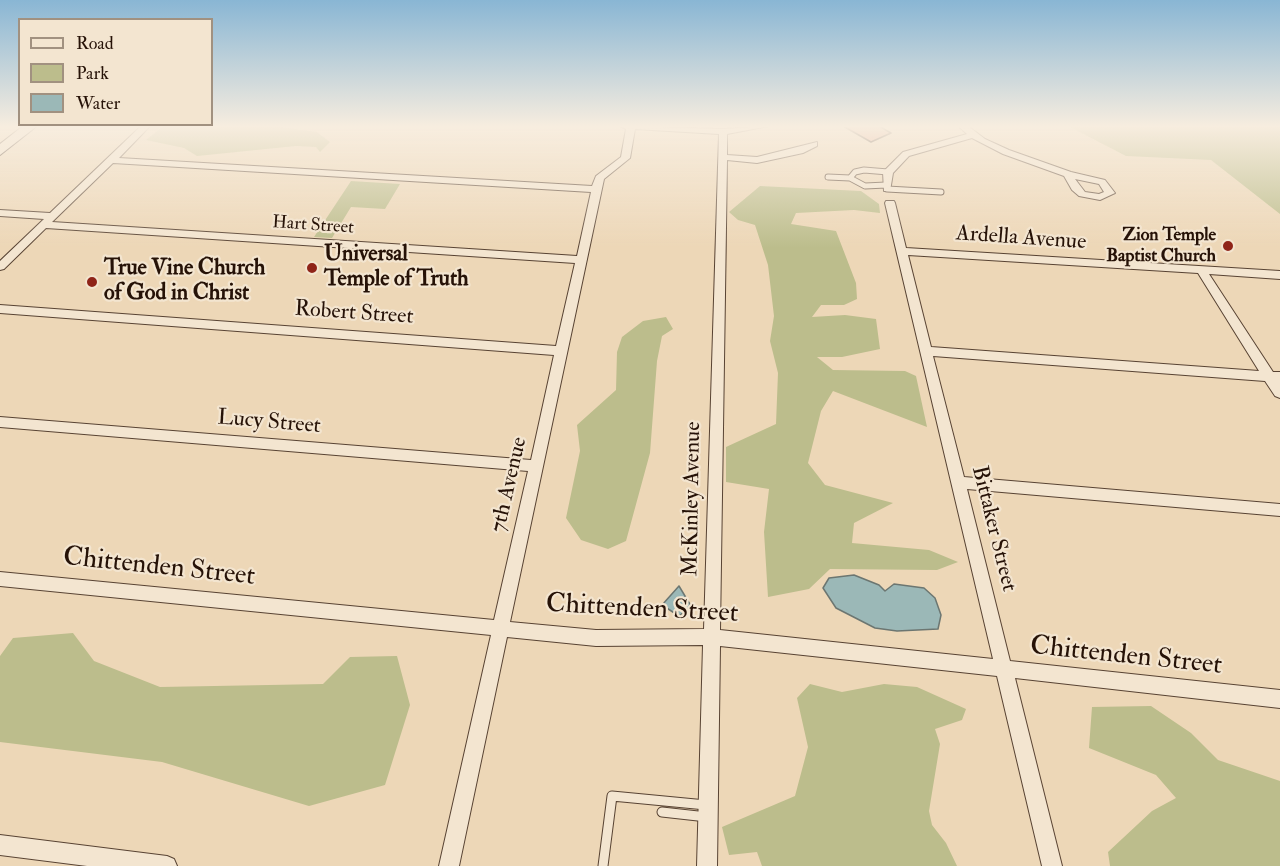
<!DOCTYPE html>
<html>
<head>
<meta charset="utf-8">
<style>
  body { margin:0 }
  #map { position:relative; width:1280px; height:866px; overflow:hidden; background:#edd7b7; font-family:"IM FELL Double Pica",serif }
  canvas { display:block }
  .legend { position:absolute; left:18px; top:18px; width:195px; height:108px; box-sizing:border-box; background:#f3e5d0; border:2px solid #a19180; margin:0; padding:8px 10px; list-style:none; font-size:18px; color:#261207 }
  .legend li { display:flex; align-items:center; gap:12px; height:30px }
  .legend b { width:30px; border:2px solid #a19180 }
</style>
</head>
<body>
<div id="map">
<canvas width="1280" height="866"></canvas>
<ul class="legend">
<li><b style="height:8px;background:#f3e5d0"></b>Road</li>
<li><b style="height:16px;background:#bcbd8c"></b>Park</li>
<li><b style="height:16px;background:#9bb8b7"></b>Water</li>
</ul>
</div>
<script>
const g = document.querySelector('canvas').getContext('2d');
g.lineJoin = 'round';
function fill(path, color) {
  g.fillStyle = color;
  g.fill(path, 'evenodd');
}
function poly(rows) {
  const path = new Path2D();
  for (const r of rows) {
    path.moveTo(r[0], r[1]);
    for (let i = 2; i < r.length; i += 2) path.lineTo(r[i], r[i + 1]);
  }
  return path;
}
function trace(path, color, width, dash) {
  g.strokeStyle = color;
  g.lineWidth = width;
  g.lineCap = dash ? 'butt' : 'round';
  g.setLineDash(dash || []);
  g.stroke(path);
}
function write(font, color, halo, rows, align = 'center') {
  g.font = font + ' "IM FELL Double Pica",serif';
  g.lineWidth = 4.5;
  g.setLineDash([]);
  g.textBaseline = 'middle';
  g.strokeStyle = halo;
  g.fillStyle = color;
  for (const [text, x, y, turn = 0] of rows) {
    g.save();
    g.translate(x, y);
    g.rotate((+turn || 0) * Math.PI / 180);
    g.textAlign = isNaN(turn) ? turn : align;
    if (halo) g.strokeText(text, 0, 0);
    g.fillText(text, 0, 0);
    g.restore();
  }
}
fill(poly([
  [163,126,274,126,317,132,330,142,320,152,316,147,296,146,197,156,184,148,146,140],
  [1068,126,1280,126,1280,214,1211,160,1126,156],
  [351,181,400,184,385,209,351,207,332,238,314,237],
  [760,186,861,191,879,204,880,213,854,210,796,213,791,224,836,231,856,283,857,299,844,305,821,305,812,317,845,315,876,319,880,349,842,357,817,357,833,370,905,371,916,376,927,427,833,391,821,411,808,463,825,485,893,503,854,523,852,543,929,550,958,562,937,570,830,569,809,589,768,597,764,532,769,489,726,482,726,447,776,424,778,373,770,341,774,316,768,265,755,225,738,220,729,212],
  [666,317,673,329,662,336,657,361,650,453,626,541,608,549,581,540,566,518,580,451,577,425,616,390,617,352,622,337,643,321],
  [73,633,94,661,160,687,323,684,350,657,397,656,410,705,385,785,309,806,162,762,0,742,0,656,13,638],
  [810,684,842,692,884,684,917,687,966,709,962,720,935,729,940,744,929,811,932,825,946,843,957,866,762,866,757,852,729,855,722,827,795,796,808,747,797,698],
  [1151,706,1191,733,1218,760,1280,781,1280,866,1110,866,1108,852,1152,811,1176,798,1156,775,1089,748,1092,707]
]), '#bcbd8c');
const water = poly([
  [854,575,879,585,885,591,894,584,924,588,935,598,941,615,938,629,897,631,875,628,836,608,823,588,829,578,854,575],
  [679,586,691,606,679,616,662,605,679,586]
]);
fill(water, '#9bb8b7');
trace(water, '#6c7671', 1.5);
const building = poly([
  [843,126,879,126,891,133,871,142,843,126]
]);
fill(building, '#e69881');
trace(building, '#261207', 1.5);
const laneFar1 = poly([
  [828,177,850,178],
  [886,185,865,186,850,178,855,172,864,170,888,172],
  [887,189,941,192]
]);
const lane = poly([
  [662,812,707,817],
  [603,866,612,796,706,805]
]);
const street = poly([
  [141,126,150,126,119,158,592,186,596,176,621,157,626,129,620,126,723,129,769,126,727,134,727,155,757,157,817,142,817,146,803,153,757,163,727,160,720,630,993,659,885,203,886,201,894,201,895,203,906,248,1280,271,1280,279,1209,274,1273,372,1280,372,1280,398,1275,396,1265,381,933,356,964,477,1280,504,1280,516,967,489,1010,661,1280,690,1280,708,1015,678,1062,866,1042,866,997,676,720,646,717,866,697,866,703,645,596,646,507,637,459,866,439,866,491,635,0,586,0,572,494,620,528,471,0,427,0,417,531,460,554,355,0,313,0,305,556,346,575,263,46,228,4,269,0,270,0,261,44,219,0,216,0,210,50,213,141,126],
  [635,129,719,134,704,629,596,630,510,622,604,179,630,158,635,129],
  [113,163,591,192,577,256,52,222,113,163],
  [908,255,1198,273,1259,371,931,347,908,255],
  [958,126,968,126,985,139,1009,150,1071,172,1105,180,1115,193,1100,200,1079,196,1072,190,1064,176,1003,154,972,138,909,156,893,173,890,191,884,191,883,172,903,152,967,134,958,126],
  [1075,179,1099,184,1104,192,1099,194,1085,192,1075,179],
  [0,835,167,856,174,859,177,866,87,866,0,855,0,835]
]);
const secondary = poly([
  [23,126,37,126,0,155,0,144,23,126]
]);
trace(laneFar1, '#584333', 7);
trace(lane, '#584333', 11);
trace(street, '#584333', 2);
trace(secondary, '#261207', 2);
trace(laneFar1, '#f3e5d0', 5);
trace(lane, '#f3e5d0', 9);
fill(street, '#f3e5d0');
fill(secondary, '#f3e5d0');
const sky = g.createLinearGradient(0, 0, 0, 248);
sky.addColorStop(0, '#89b6d4');
sky.addColorStop(0.51, '#f7eddf');
sky.addColorStop(1, '#f7eddf00');
g.fillStyle = sky;
g.fillRect(0, 0, 1280, 248);
for (const [x, y, r, color] of [
  [1228,246,6,"#8f2418"],
  [312,268,6,"#8f2418"],
  [92,282,6,"#8f2418"]
]) {
  const dot = new Path2D();
  dot.arc(x, y, r, 0, 2 * Math.PI);
  g.fillStyle = color;
  g.fill(dot);
  trace(dot, '#f3e5d0', 2);
}
write('18px', '#261207', '#f3e5d0', [
  ["Hart Street",313,226,4]
]);
write('bold 18px', '#261207', '#f3e5d0', [
  ["Zion Temple",1216,236],
  ["Baptist Church",1216,257]
], 'right');
write('22px', '#261207', '#f3e5d0', [
  ["Ardella Avenue",1021,239,4],
  ["Robert Street",354,314,4],
  ["Lucy Street",269,423,5],
  ["7th Avenue",510,485,-77],
  ["McKinley Avenue",693,499,-89],
  ["Bittaker Street",993,529,76]
]);
write('bold 22px', '#261207', '#f3e5d0', [
  ["Universal",324,255],
  ["Temple of Truth",324,280],
  ["True Vine Church",104,269],
  ["of God in Christ",104,294]
], 'left');
write('27px', '#261207', '#f3e5d0', [
  ["Chittenden Street",159,568,6],
  ["Chittenden Street",642,610,3],
  ["Chittenden Street",1126,657,6]
]);
</script>
</body>
</html>
